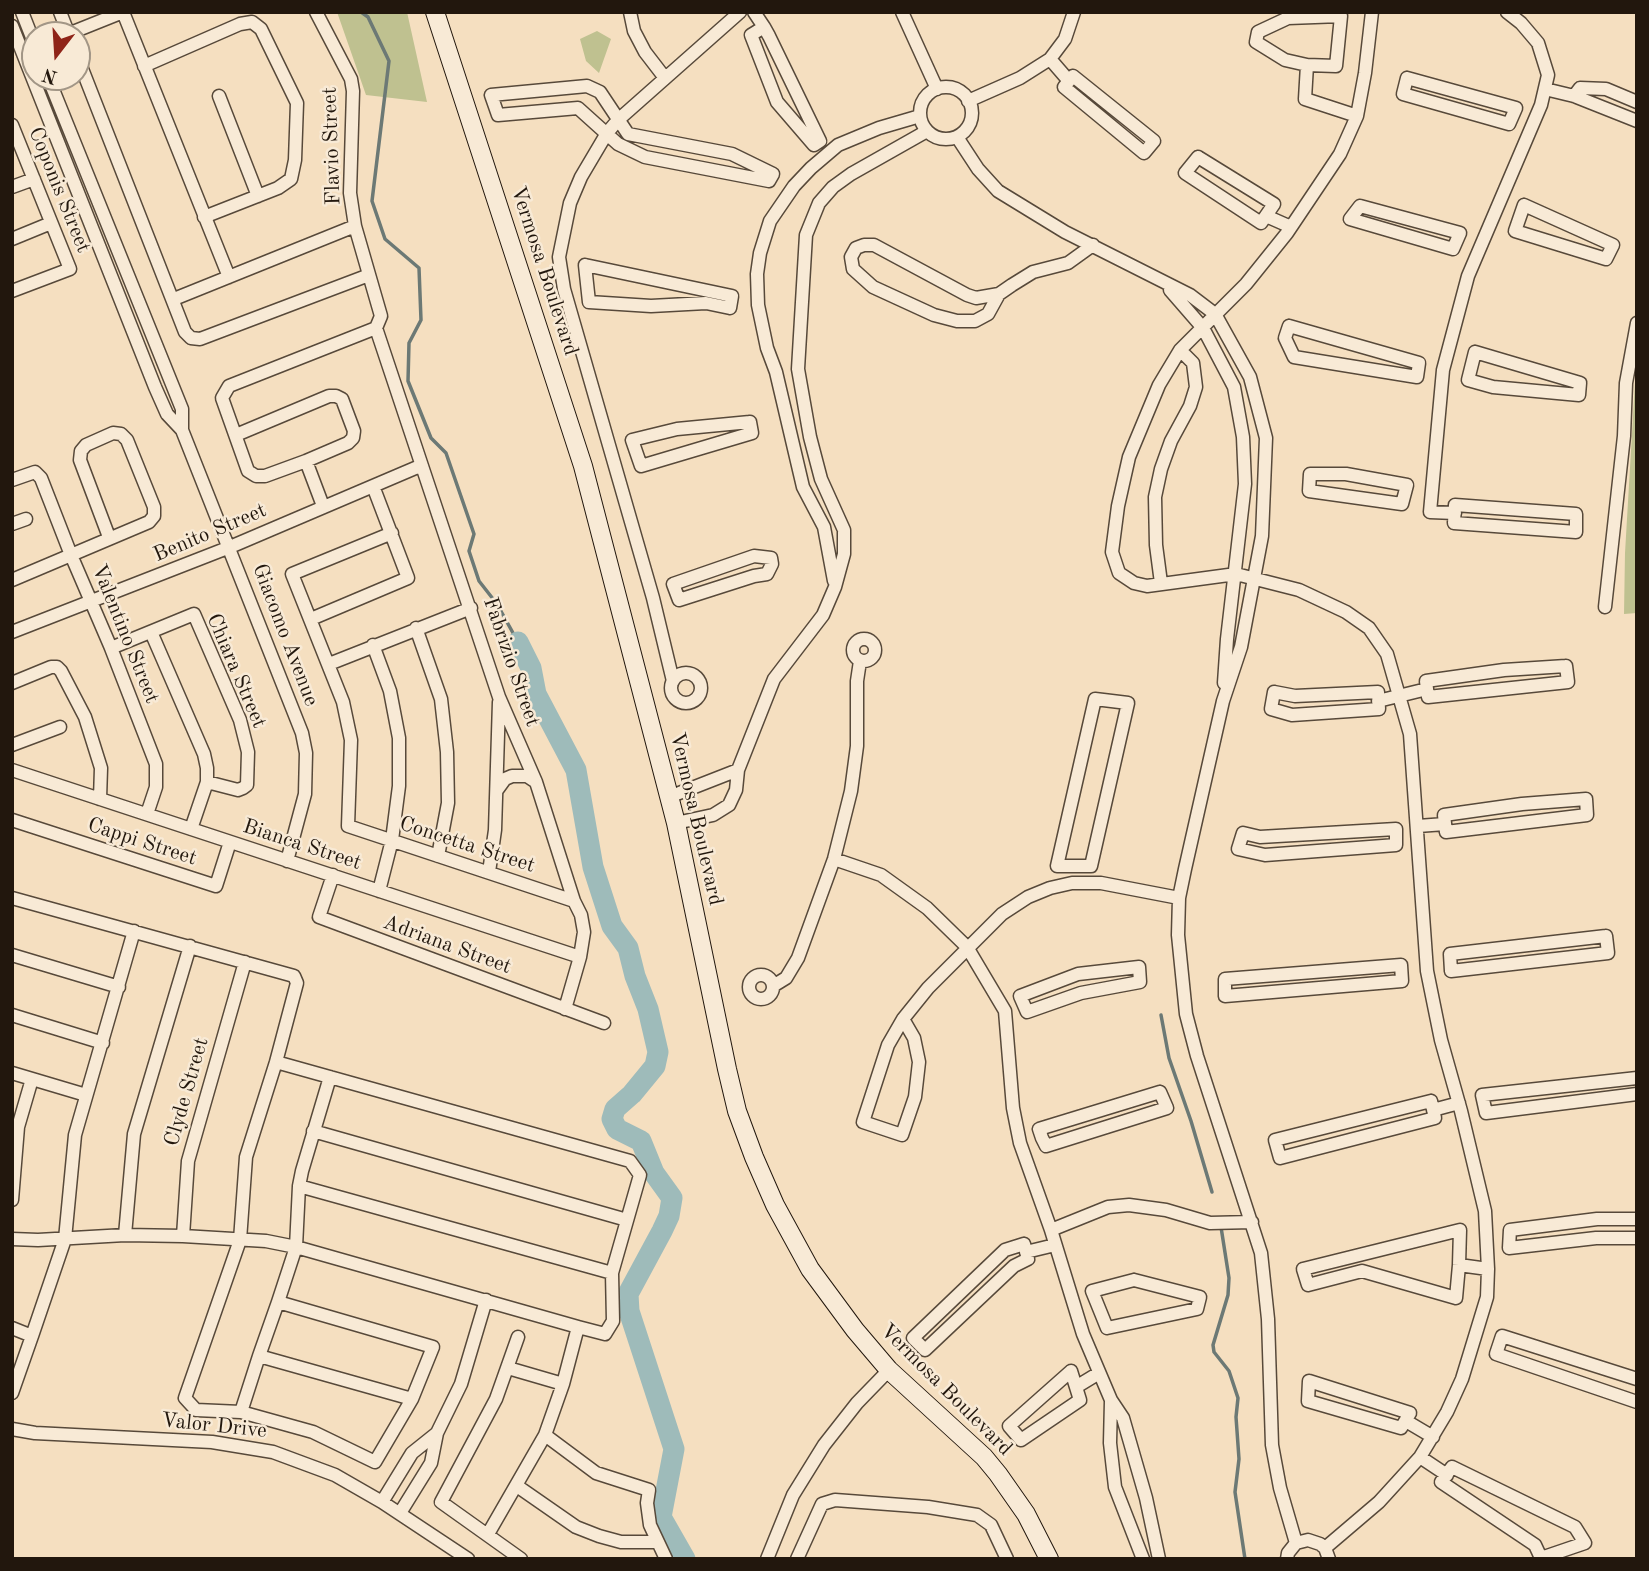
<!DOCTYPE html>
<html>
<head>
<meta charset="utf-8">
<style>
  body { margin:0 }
  #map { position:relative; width:1649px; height:1571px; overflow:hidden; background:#f5dfc0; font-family:"Old Standard TT",serif }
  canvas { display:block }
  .frame { position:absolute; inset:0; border:14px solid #22170d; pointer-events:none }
  .north { position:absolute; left:21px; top:21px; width:70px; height:70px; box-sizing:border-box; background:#f8ead6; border:2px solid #a29686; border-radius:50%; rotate:197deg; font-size:19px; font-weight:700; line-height:28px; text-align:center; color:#22170d }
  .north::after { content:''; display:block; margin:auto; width:24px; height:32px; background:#8f2418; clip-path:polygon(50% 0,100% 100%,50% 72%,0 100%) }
</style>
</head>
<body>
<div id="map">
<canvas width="1649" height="1571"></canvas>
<div class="frame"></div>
<div class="north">N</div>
</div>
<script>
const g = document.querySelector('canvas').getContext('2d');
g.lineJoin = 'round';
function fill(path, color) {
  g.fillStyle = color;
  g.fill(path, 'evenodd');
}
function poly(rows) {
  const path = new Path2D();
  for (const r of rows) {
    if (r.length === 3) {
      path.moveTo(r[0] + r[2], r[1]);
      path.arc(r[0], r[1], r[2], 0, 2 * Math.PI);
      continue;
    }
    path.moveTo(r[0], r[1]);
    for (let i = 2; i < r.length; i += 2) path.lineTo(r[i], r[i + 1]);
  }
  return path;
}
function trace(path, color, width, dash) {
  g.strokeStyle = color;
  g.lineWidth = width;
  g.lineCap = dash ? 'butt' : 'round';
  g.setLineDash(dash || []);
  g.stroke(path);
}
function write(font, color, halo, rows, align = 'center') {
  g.font = font + ' "Old Standard TT",serif';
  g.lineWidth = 5;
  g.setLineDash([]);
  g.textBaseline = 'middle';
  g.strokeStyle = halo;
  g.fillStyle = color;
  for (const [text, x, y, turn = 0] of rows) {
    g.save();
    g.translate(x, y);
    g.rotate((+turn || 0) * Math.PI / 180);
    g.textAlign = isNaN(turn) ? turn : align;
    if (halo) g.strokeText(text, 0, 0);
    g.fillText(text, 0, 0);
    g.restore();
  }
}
fill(poly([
  [337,12,407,12,427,102,366,95],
  [597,31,611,39,599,73,586,61,580,39],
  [1637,348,1637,613,1624,614,1625,553]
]), '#bfc190');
trace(poly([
  [361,12,368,17,389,61,372,201,385,239,419,268,421,320,409,343,408,381,431,438,446,453,474,534,469,551,479,581,497,604,518,642],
  [1161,1015,1169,1058,1191,1121,1212,1192],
  [1221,1227,1229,1278,1228,1295,1213,1345,1214,1352,1229,1371,1238,1398,1236,1417,1239,1459,1235,1492,1245,1559]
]), '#6c7975', 3.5);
trace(poly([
  [518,642,531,668,536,694,576,770,593,867,612,926,628,948,635,976,648,1009,658,1052,655,1066,632,1094,615,1109,612,1119,617,1129,641,1141,654,1173,672,1198,669,1216,662,1231,628,1294,629,1311,674,1449,661,1517,685,1559]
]), '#9ebbba', 21);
const street = poly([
  [22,12,35,45],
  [60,12,69,35],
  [123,12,229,277],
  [630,12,634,31,645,52,665,78],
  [754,12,764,27,769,36,820,141,814,145,777,102,751,35,764,27],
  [902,12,937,89],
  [1341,16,1336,66,1307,65,1285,60,1256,42,1258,32,1288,18,1341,16],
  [12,26,155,387,167,414,182,430,302,733,306,753,305,794,287,861],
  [68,34,123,12],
  [77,56,185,332,191,338,200,339,369,275],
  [1050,59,1069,81],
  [1307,65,1305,99,1357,116],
  [144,66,240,24,252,22,261,29,297,103,295,160,291,179,278,188,204,217],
  [1073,76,1154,141,1144,153,1064,87,1073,76],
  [48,77,182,409,182,430],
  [1407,78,1516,108,1509,124,1403,94,1407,78],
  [587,86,600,92,628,134,732,154,773,174,769,181,645,157,618,144,578,108,498,115,491,95,587,86],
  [946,113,26],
  [1545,89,1574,96,1637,121],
  [219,96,258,196],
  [1574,96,1580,88,1606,89,1637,102],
  [968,101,1020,78,1050,59,1065,39,1074,12],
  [12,125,70,269,12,291],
  [957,137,978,169,998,191,1065,232,1190,295,1215,314,1250,377,1266,438,1262,536,1241,647,1223,701,1185,869,1179,898,1178,935,1186,1014,1197,1056,1261,1253,1268,1319,1272,1445,1280,1488,1296,1543],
  [1198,157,1274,204,1261,223,1185,173,1198,157],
  [12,187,34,179],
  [1524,205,1613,245,1606,259,1515,231,1524,205],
  [1360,206,1460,233,1453,249,1350,219,1360,206],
  [1266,216,1291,227],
  [12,239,51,223],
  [585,265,732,296,730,308,706,303,651,306,589,302,585,265],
  [1170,290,1203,328,1234,387,1243,437,1245,484,1227,639,1224,683],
  [999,294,976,298,967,295,874,245,864,245,856,248,851,257,853,269,873,287,934,315,957,321,975,321,988,314,999,294,1012,285,1033,272,1068,263,1093,245],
  [174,299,355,226],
  [1289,326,1419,363,1417,377,1294,357,1285,338,1289,326],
  [376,328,499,697,536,782,574,901,581,915,584,932,580,957,565,1009],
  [1475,352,1580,383,1579,395,1493,387,1468,380,1475,352],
  [750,422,752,433,641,466,632,440,677,429,750,422],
  [236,435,329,396,336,396,342,399,354,431,353,438,348,443,306,461,265,476,256,476,248,471,222,398,229,386,376,328,381,316,355,226,350,193,353,91,351,79,316,12],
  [306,461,323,506],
  [1310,474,1346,474,1407,485,1402,504,1309,491,1310,474],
  [12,480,35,472,41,478,71,555,111,648,156,764,156,787,147,814],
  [1455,505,1576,514,1576,532,1454,523,1455,505],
  [1455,513,1430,512,1443,370,1468,276,1541,105,1548,75,1538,43,1521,23,1507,12],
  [12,524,26,519],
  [392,533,292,574,343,702,351,740,348,826,574,901],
  [754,556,771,558,772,564,767,574,754,576,679,600,673,584,754,556],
  [12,580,149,522,154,516,154,507,127,440,121,434,113,433,86,445,81,451,80,460,109,537],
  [834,581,824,527,803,487,776,372,767,348,758,305,757,274,760,253,770,221,794,186,811,168,838,145,879,128,920,116],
  [1161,583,1156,545,1155,497,1161,469,1171,441,1190,406,1196,387,1193,363,1180,350],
  [1605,607,1624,436,1626,383,1637,323],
  [311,619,408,578,373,486],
  [416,628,441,699,447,752,448,803,438,856],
  [12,632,230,547,420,466],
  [151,632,204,754,207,768,207,782,191,829],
  [864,650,11],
  [373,645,390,691,399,738,399,786,392,840,379,891],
  [111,648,194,614,240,720,248,752,247,785,243,788,238,790,207,782],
  [329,664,471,608],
  [1566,666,1568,682,1428,697,1426,681,1504,670,1566,666],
  [686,688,15],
  [673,681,653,598,564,289,559,257,570,203,581,177,607,133,618,120,740,12],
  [12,683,51,667,57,667,61,671,85,717,101,768,100,799],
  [1274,692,1295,696,1378,692,1379,709,1292,715,1271,709,1274,692],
  [1095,699,1128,703,1091,866,1057,866,1095,699],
  [1378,701,1427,689],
  [12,745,60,727],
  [12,770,580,957],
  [497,790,505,779,512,776,527,776,536,782],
  [669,797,738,770],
  [1586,799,1587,815,1446,832,1444,815,1522,804,1586,799],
  [12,820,216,886,230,842],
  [676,823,713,815,729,805,736,790,738,770,774,679,823,615,835,587,844,554,844,530,821,479,810,437,798,369,806,235,819,203,833,187,851,174,927,131],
  [1418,826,1445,824],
  [1396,829,1396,845,1265,855,1238,849,1243,833,1260,837,1396,829],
  [834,859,881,875,927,908,967,947,1005,1011,1013,1108,1020,1143,1051,1230,1083,1334,1111,1400,1123,1418,1146,1498,1159,1559],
  [489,872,495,830,499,702],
  [333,875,319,917,604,1023],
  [12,898,294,976,297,983,276,1062,246,1157,240,1240,185,1398,196,1410,241,1412],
  [1606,936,1608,953,1451,971,1450,954,1606,936],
  [12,955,119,987],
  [1401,965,1402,981,1225,996,1225,979,1401,965],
  [1139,967,1140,982,1081,993,1027,1012,1020,996,1078,974,1139,967],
  [761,987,12],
  [773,986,786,978,798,958,834,859,851,791,857,746,857,681,860,661],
  [12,1015,103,1043],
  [903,1019,914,1038,919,1062,915,1097,902,1135,863,1122,888,1045,903,1019,928,988,1002,914,1028,897,1050,888,1072,883,1101,883,1179,898],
  [276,1062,630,1161,640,1175,612,1273,613,1321,605,1334,578,1327,563,1384,545,1435,488,1534],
  [12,1073,86,1095],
  [1637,1078,1482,1095,1486,1113,1637,1094],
  [1160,1092,1167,1108,1046,1146,1042,1138,1039,1129,1160,1092],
  [1431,1101,1435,1118,1280,1158,1275,1140,1431,1101],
  [1433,1110,1459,1103],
  [313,1131,627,1220],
  [299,1186,612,1273],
  [12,1200,18,1127,32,1079],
  [1637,1219,1597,1219,1510,1230,1509,1248,1596,1238,1637,1238],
  [1051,1230,1108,1207,1129,1205,1166,1210,1210,1223,1252,1222],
  [1460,1230,1459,1265,1456,1298,1362,1271,1308,1285,1303,1269,1460,1230],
  [125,1235,134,1134,190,946],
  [183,1236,188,1161,245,962],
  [12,1239,38,1240,125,1235,183,1236,266,1241,296,1247,578,1327],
  [1024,1244,1028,1259,1014,1266,925,1350,913,1338,1005,1250,1024,1244],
  [1026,1252,1055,1245],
  [1459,1265,1488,1269],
  [1134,1280,1200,1297,1197,1309,1107,1328,1092,1291,1134,1280],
  [278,1302,433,1347,412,1399,375,1462,313,1432,241,1412,259,1356,278,1302,296,1247,299,1186,302,1171,330,1077],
  [12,1328,32,1336,65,1239,75,1135,134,931],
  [518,1337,496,1399,441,1502,521,1559],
  [259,1356,412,1399],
  [508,1368,563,1384],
  [1071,1371,1080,1400,1021,1440,1009,1426,1071,1371],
  [1637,1379,1502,1336,1496,1354,1637,1402],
  [1309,1381,1410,1413,1401,1428,1308,1401,1309,1381],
  [1076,1387,1099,1373],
  [12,1393,32,1336],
  [1111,1401,1110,1443,1115,1487,1143,1559],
  [1406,1421,1433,1437],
  [12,1429,35,1433,212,1442,273,1452,335,1475,382,1502,468,1559],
  [545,1435,596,1473,649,1490,647,1503,650,1525,666,1559],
  [1420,1457,1447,1475],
  [1452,1467,1575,1527,1585,1543,1541,1558,1535,1545,1441,1482,1452,1467],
  [517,1486,576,1527,599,1536,621,1542,658,1542],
  [382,1502,412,1453,437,1433],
  [400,1513,431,1463,437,1433,461,1384,486,1300],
  [1325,1548,1379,1502,1420,1457,1447,1412,1462,1379,1487,1297,1488,1269,1485,1211,1461,1111,1441,1040,1427,971,1410,734,1387,654,1369,628,1346,612,1299,590,1236,574,1147,586,1134,583,1119,573,1112,552,1118,506,1129,457,1159,385,1180,350,1246,284,1287,233,1340,154,1357,116,1365,73,1372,12],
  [767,1559,793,1495,824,1445,857,1403,889,1370],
  [797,1559,822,1504,835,1500,928,1507,977,1515,991,1525,1007,1559],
  [1287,1559,1288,1553,1296,1543,1308,1540,1320,1544,1325,1548,1329,1559]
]);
const secondary = poly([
  [435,12,583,466,676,823,727,1069,737,1111,754,1157,775,1205,810,1269,855,1330,889,1370,984,1457,998,1474,1026,1514,1049,1559]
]);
trace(street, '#57493a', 15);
trace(secondary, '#22170d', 20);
trace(street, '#f8ead6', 12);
trace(secondary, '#f8ead6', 18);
write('21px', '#22170d', '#f8ead6', [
  ["Flavio Street",332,146,-92],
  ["Coponis Street",59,190,68],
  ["Vermosa Boulevard",544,271,72],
  ["Benito Street",210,533,-23],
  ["Valentino Street",125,634,68],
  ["Giacomo Avenue",285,635,69],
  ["Fabrizio Street",511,662,71],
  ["Chiara Street",236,671,67],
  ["Vermosa Boulevard",696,819,77],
  ["Cappi Street",142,842,18],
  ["Bianca Street",302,845,18],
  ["Concetta Street",467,845,18],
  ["Adriana Street",447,945,20],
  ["Clyde Street",187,1092,-74],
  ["Vermosa Boulevard",946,1390,45],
  ["Valor Drive",214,1426,6]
]);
</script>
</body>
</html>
